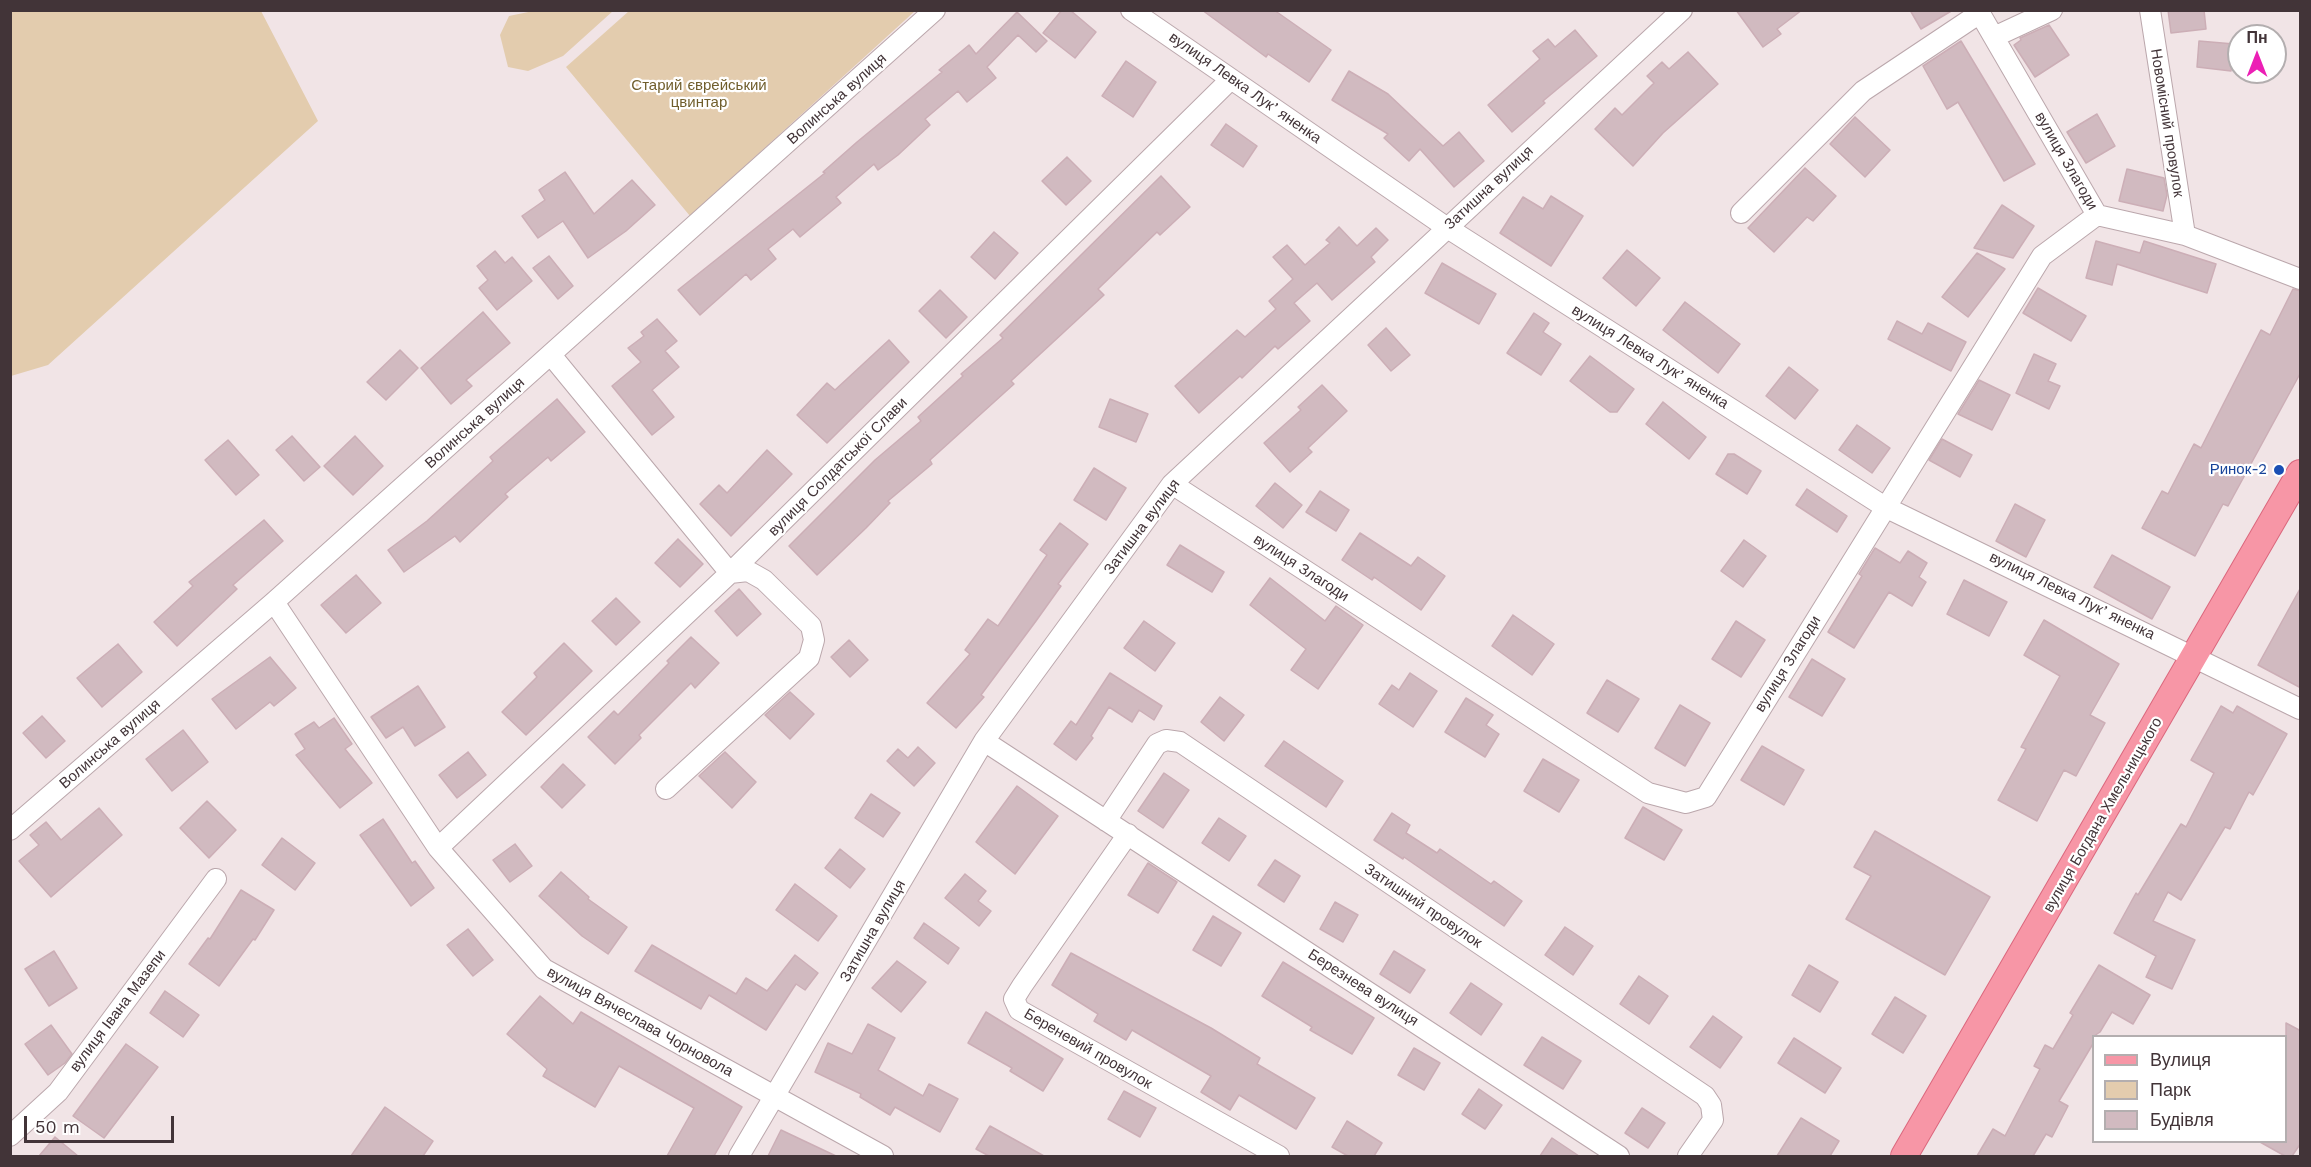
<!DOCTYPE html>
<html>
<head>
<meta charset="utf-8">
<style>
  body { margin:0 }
  #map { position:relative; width:2311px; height:1167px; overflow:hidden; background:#f1e4e6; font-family:"Work Sans",sans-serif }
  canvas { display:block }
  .frame { position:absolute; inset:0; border:12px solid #423438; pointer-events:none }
  .legend { position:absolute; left:2092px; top:1035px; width:195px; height:108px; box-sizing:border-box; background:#fff; border:2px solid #b3aeaf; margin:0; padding:8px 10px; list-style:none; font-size:18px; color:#423438 }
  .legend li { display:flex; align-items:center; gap:12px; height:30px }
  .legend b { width:30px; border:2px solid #b3aeaf }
  .north { position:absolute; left:2227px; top:24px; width:60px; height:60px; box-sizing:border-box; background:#fff; border:2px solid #b3aeaf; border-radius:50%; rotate:0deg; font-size:16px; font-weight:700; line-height:24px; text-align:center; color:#423438 }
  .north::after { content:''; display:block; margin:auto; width:21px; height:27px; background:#ec1fb5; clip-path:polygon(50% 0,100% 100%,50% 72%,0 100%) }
  .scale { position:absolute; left:24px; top:1116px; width:150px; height:27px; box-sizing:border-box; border:3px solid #423438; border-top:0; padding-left:8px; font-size:18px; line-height:21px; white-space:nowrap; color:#423438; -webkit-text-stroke:4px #fff; paint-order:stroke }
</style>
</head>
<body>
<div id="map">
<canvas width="2311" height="1167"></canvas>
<div class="frame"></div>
<ul class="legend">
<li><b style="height:8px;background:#f796a6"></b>Вулиця</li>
<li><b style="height:16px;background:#e3ccae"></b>Парк</li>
<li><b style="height:16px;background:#d1bac0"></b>Будівля</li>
</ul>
<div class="north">Пн</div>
<div class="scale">50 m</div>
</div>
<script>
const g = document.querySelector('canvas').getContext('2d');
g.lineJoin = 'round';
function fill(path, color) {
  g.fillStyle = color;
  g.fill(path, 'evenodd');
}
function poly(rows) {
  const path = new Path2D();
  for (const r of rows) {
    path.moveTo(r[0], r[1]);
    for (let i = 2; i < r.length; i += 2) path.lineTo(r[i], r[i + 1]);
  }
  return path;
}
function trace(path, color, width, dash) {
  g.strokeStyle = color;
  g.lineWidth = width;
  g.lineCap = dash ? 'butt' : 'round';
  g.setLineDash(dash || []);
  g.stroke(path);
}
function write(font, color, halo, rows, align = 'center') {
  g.font = font + ' "Work Sans",sans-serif';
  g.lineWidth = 4.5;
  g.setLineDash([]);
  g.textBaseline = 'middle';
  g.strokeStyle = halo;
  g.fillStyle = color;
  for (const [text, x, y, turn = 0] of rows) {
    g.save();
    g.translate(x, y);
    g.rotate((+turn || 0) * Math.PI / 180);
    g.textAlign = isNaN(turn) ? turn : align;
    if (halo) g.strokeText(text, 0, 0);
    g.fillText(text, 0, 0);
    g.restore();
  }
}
fill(poly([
  [11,10,261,11,318,121,48,365,11,376],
  [538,10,613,10,613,11,563,56,528,71,508,67,500,35,509,16],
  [629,11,915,11,690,216,566,67]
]), '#e3ccae');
const building = poly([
  [1062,10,1070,10,1096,32,1075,58,1043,33,1062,10],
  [1202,10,1274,10,1331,50,1309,82,1268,54,1266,57,1202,10],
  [1736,10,1802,10,1777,29,1781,34,1763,47,1736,10],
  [1910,10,1953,10,1921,29,1910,10],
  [2168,10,2204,10,2206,29,2171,33,2168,10],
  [1017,12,1047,41,1036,52,1018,35,987,67,996,78,967,102,958,91,925,119,930,125,898,155,878,170,874,164,836,197,841,203,800,237,793,229,768,249,776,259,751,280,746,274,700,315,678,290,825,173,823,172,857,142,942,72,939,70,969,45,976,54,1017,12],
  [2049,25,2069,55,2035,77,2014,45,2021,40,2020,38,2049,25],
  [1575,30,1597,56,1543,101,1545,103,1512,132,1488,105,1540,59,1533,51,1548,39,1555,47,1575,30],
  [1961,41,2035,164,2004,181,1958,102,1947,109,1923,66,1961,41],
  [2199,41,2234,44,2231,71,2197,67,2199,41],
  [1688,52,1718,84,1663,133,1633,166,1595,129,1615,108,1622,115,1654,83,1647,76,1662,62,1669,69,1688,52],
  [1126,61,1156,82,1133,117,1102,96,1126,61],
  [1349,71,1388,94,1443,146,1459,132,1484,161,1454,187,1420,149,1409,161,1384,138,1388,134,1332,100,1349,71],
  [2097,114,2115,146,2086,163,2067,132,2097,114],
  [1855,117,1890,150,1865,177,1830,144,1855,117],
  [1226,124,1257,146,1243,167,1211,145,1226,124],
  [1067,157,1091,181,1066,205,1042,181,1067,157],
  [1805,168,1836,196,1813,221,1807,217,1774,252,1748,228,1805,168],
  [2127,169,2164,178,2167,195,2163,211,2119,201,2127,169],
  [565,172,594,214,632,180,655,205,626,231,588,258,563,221,538,238,522,216,545,200,539,190,565,172],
  [1161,176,1190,207,1160,235,1157,232,1098,289,1104,295,1011,381,1014,384,930,460,932,464,888,501,890,503,866,528,817,575,789,546,875,460,921,421,918,417,963,376,961,374,1003,338,1000,335,1161,176],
  [1551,196,1583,216,1551,266,1500,233,1523,197,1543,209,1551,196],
  [2002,205,2034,226,2013,258,1974,248,2002,205],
  [1339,227,1357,246,1376,228,1388,240,1371,257,1375,262,1332,300,1317,283,1294,303,1310,321,1278,349,1275,346,1242,378,1240,376,1199,413,1175,386,1237,330,1245,337,1276,309,1269,301,1293,279,1273,257,1287,245,1305,265,1330,243,1326,240,1339,227],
  [994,232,1018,253,995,279,971,257,994,232],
  [2096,241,2140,253,2144,241,2216,264,2207,293,2117,264,2112,285,2086,278,2096,241],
  [1627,250,1660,278,1636,306,1603,278,1627,250],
  [495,251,505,263,512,257,532,281,497,310,479,288,488,280,477,266,495,251],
  [1977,253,2005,269,1968,317,1942,297,1977,253],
  [549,256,573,286,558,299,533,268,549,256],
  [1442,263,1496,294,1479,324,1425,293,1442,263],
  [2038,288,2086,316,2071,341,2023,313,2038,288],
  [2293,289,2301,291,2301,372,2228,506,2223,504,2195,556,2142,528,2162,491,2168,494,2194,444,2201,448,2261,330,2270,335,2293,289],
  [940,290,967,317,946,338,919,311,940,290],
  [1685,302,1740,344,1718,373,1663,330,1685,302],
  [483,312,510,343,466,380,472,386,451,404,421,368,483,312],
  [1534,313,1549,323,1543,332,1561,344,1541,375,1507,353,1534,313],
  [657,319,677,341,665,351,679,367,652,390,674,417,652,435,612,386,641,362,628,348,644,336,641,332,657,319],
  [1897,321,1922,334,1928,323,1966,342,1951,371,1888,339,1897,321],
  [1386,328,1410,355,1391,371,1368,345,1386,328],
  [889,340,909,362,827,443,797,415,827,383,835,390,889,340],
  [400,350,418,368,386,400,367,382,400,350],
  [2034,354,2056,364,2048,381,2060,386,2049,409,2016,393,2034,354],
  [1590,356,1634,389,1617,412,1610,412,1570,381,1590,356],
  [1789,367,1818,390,1795,419,1766,396,1789,367],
  [1979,380,2010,395,1992,430,1958,414,1979,380],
  [1322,385,1347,411,1308,448,1312,452,1290,472,1264,443,1301,410,1298,407,1322,385],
  [557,399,585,432,551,461,548,457,505,494,508,497,460,542,455,536,404,572,388,550,427,521,493,461,490,457,557,399],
  [1110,399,1148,414,1136,442,1099,427,1110,399],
  [1663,402,1706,437,1689,459,1646,424,1663,402],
  [1857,425,1890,448,1872,473,1839,450,1857,425],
  [292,436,320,467,304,481,276,450,292,436],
  [355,436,383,466,353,495,324,466,355,436],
  [1942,439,1972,455,1960,477,1929,460,1942,439],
  [228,440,259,475,236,495,205,460,228,440],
  [767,450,792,474,731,536,700,504,719,485,727,493,767,450],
  [1728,454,1734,454,1761,471,1747,494,1716,474,1728,454],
  [1094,468,1126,488,1106,520,1074,500,1094,468],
  [1275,483,1302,505,1283,528,1256,506,1275,483],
  [1807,489,1847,516,1837,532,1796,505,1807,489],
  [1320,491,1349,510,1336,531,1306,512,1320,491],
  [2015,504,2045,520,2026,557,1996,541,2015,504],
  [264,520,283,541,233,585,237,589,177,646,154,622,193,586,189,582,264,520],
  [1060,523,1088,544,1058,584,1061,586,1036,621,981,695,984,697,956,728,927,703,970,654,965,650,988,619,998,626,1047,555,1040,550,1060,523],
  [1360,533,1411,566,1418,557,1445,576,1421,610,1374,577,1372,580,1342,560,1360,533],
  [678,539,703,564,680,587,655,563,678,539],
  [1744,540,1766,556,1743,587,1721,571,1744,540],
  [1180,545,1224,572,1212,592,1167,565,1180,545],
  [1875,548,1900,563,1908,551,1927,563,1919,577,1926,582,1912,606,1889,592,1854,648,1828,632,1862,576,1859,574,1875,548],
  [2112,555,2170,587,2152,619,2094,587,2112,555],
  [356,575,381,603,346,633,321,605,356,575],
  [1270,578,1325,621,1336,606,1363,625,1318,689,1291,670,1306,649,1250,605,1270,578],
  [1964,580,2007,602,1989,636,1947,614,1964,580],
  [2301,587,2301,688,2258,665,2301,587],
  [739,589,761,614,737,636,715,611,739,589],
  [616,598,640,622,616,645,592,621,616,598],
  [1513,615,1554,644,1532,675,1492,646,1513,615],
  [2044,620,2119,664,2090,715,2105,723,2076,776,2064,770,2037,821,1998,800,2026,749,2021,747,2060,676,2024,655,2044,620],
  [1144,621,1175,643,1155,671,1124,648,1144,621],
  [1736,621,1765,640,1741,677,1712,659,1736,621],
  [691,637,719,663,695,688,691,683,639,735,641,738,615,764,588,737,614,711,618,715,669,663,667,661,691,637],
  [849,640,868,660,850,677,831,657,849,640],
  [564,643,592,671,526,735,502,712,537,677,534,673,564,643],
  [118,644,142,672,102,707,77,678,118,644],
  [270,657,296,688,274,706,270,702,236,729,212,699,270,657],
  [1812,659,1845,679,1822,716,1789,697,1812,659],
  [1110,673,1162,706,1154,720,1139,710,1132,722,1109,707,1091,736,1093,738,1076,760,1054,744,1071,721,1076,725,1110,673],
  [1410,673,1437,691,1413,727,1379,704,1392,685,1399,690,1410,673],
  [1607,680,1639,699,1618,732,1587,713,1607,680],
  [418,686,445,727,415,746,403,727,386,738,371,717,418,686],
  [790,692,814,714,790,739,765,715,790,692],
  [1220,697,1244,715,1224,741,1201,722,1220,697],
  [1466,698,1493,715,1486,725,1499,734,1485,757,1445,732,1466,698],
  [1680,705,1710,723,1685,766,1655,748,1680,705],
  [2221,706,2233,713,2237,706,2287,734,2253,795,2249,792,2230,829,2225,827,2181,900,2168,892,2153,921,2195,940,2172,989,2146,977,2156,956,2114,933,2136,893,2138,895,2181,824,2186,827,2214,773,2191,760,2221,706],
  [42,716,65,741,46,758,23,733,42,716],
  [334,718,352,744,345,749,372,783,340,808,296,755,305,749,295,734,314,722,319,728,334,718],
  [183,730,208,762,172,791,146,759,183,730],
  [1284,741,1343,781,1326,807,1265,766,1284,741],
  [1762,746,1804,770,1784,805,1741,780,1762,746],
  [918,747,935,763,914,786,887,761,898,749,908,758,918,747],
  [468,752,486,775,457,798,439,775,468,752],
  [725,752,756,782,732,808,699,776,725,752],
  [1543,759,1579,780,1559,812,1524,791,1543,759],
  [563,764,585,785,562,808,541,787,563,764],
  [1164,773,1189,790,1163,828,1138,811,1164,773],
  [1017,786,1058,816,1015,874,976,842,1017,786],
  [871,794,900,813,883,837,855,818,871,794],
  [207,801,236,830,209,858,180,828,207,801],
  [1643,807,1682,830,1664,860,1625,838,1643,807],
  [99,808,122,835,51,897,19,861,39,845,30,835,46,822,61,840,99,808],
  [1392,813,1410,825,1406,833,1437,853,1440,849,1491,884,1494,881,1522,901,1504,926,1404,857,1403,859,1374,840,1392,813],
  [1219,818,1246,836,1229,861,1202,843,1219,818],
  [383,819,412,863,415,861,434,888,411,906,360,835,383,819],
  [1875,831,1990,897,1945,975,1846,919,1871,876,1854,867,1875,831],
  [282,838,315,863,295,890,262,865,282,838],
  [515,844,532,866,510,882,493,860,515,844],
  [840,849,865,869,850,888,825,868,840,849],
  [1275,860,1300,876,1284,902,1258,885,1275,860],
  [1148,863,1177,882,1158,913,1128,895,1148,863],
  [561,872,589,897,588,899,627,927,608,954,582,936,539,896,561,872],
  [965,874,986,891,978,901,991,911,979,926,945,898,965,874],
  [795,884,837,916,818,941,776,910,795,884],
  [241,890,274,910,255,940,253,939,219,986,189,964,208,938,210,939,241,890],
  [1335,902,1358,915,1343,942,1320,929,1335,902],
  [1213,916,1241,933,1221,966,1193,950,1213,916],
  [924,923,959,948,948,964,914,938,924,923],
  [1565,927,1593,946,1573,975,1545,955,1565,927],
  [468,929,493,960,473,976,447,945,468,929],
  [652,945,736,994,746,978,767,991,795,955,818,973,805,990,796,984,766,1030,709,995,701,1009,635,971,652,945],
  [54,951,77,988,49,1006,25,969,54,951],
  [1394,951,1425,970,1410,993,1380,974,1394,951],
  [1071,953,1211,1028,1260,1058,1257,1064,1315,1098,1296,1129,1239,1095,1230,1110,1201,1092,1211,1076,1132,1030,1126,1040,1094,1021,1098,1014,1052,985,1071,953],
  [897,961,926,982,901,1012,872,988,897,961],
  [1283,962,1374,1018,1352,1054,1310,1030,1312,1027,1262,996,1283,962],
  [1809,965,1838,982,1820,1012,1792,995,1809,965],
  [2099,965,2150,995,2133,1024,2112,1012,2100,1032,2094,1036,2094,1042,2059,1101,2068,1106,2052,1137,2046,1134,2033,1156,1977,1156,1993,1129,2005,1136,2040,1069,2034,1066,2045,1045,2053,1049,2073,1015,2070,1013,2099,965],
  [1639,976,1668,996,1649,1024,1620,1004,1639,976],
  [1471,983,1502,1004,1481,1035,1450,1013,1471,983],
  [165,991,199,1015,183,1037,150,1013,165,991],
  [540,996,573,1024,581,1012,742,1107,714,1156,667,1156,694,1108,619,1066,595,1107,543,1076,547,1069,507,1034,540,996],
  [1895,997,1926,1016,1903,1053,1872,1034,1895,997],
  [986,1012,1063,1059,1043,1091,1010,1071,1012,1068,968,1043,986,1012],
  [1713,1016,1742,1037,1720,1068,1690,1047,1713,1016],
  [2286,1023,2301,1031,2301,1143,2292,1156,2285,1156,2260,1142,2286,1142,2286,1023],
  [868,1024,895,1038,878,1070,923,1096,929,1084,958,1099,940,1132,895,1107,890,1115,860,1097,861,1094,815,1072,828,1043,852,1054,868,1024],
  [51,1025,72,1054,65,1063,48,1075,25,1044,51,1025],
  [1542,1037,1581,1061,1563,1089,1524,1065,1542,1037],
  [1794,1038,1841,1068,1825,1093,1778,1063,1794,1038],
  [126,1044,158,1067,104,1138,73,1116,126,1044],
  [1414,1048,1440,1063,1424,1090,1398,1075,1414,1048],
  [1479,1089,1502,1105,1485,1129,1462,1114,1479,1089],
  [1124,1091,1156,1108,1140,1137,1108,1119,1124,1091],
  [385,1107,433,1141,423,1156,351,1156,385,1107],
  [1642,1108,1665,1123,1648,1148,1625,1133,1642,1108],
  [1801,1118,1839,1141,1830,1156,1777,1156,1801,1118],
  [1347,1121,1382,1143,1374,1156,1348,1156,1332,1147,1347,1121],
  [990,1126,1044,1156,989,1156,976,1149,990,1126],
  [781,1130,836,1156,768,1156,781,1130],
  [55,1137,78,1156,39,1156,55,1137],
  [1552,1138,1579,1156,1540,1156,1552,1138]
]);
fill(building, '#d1bac0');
trace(building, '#ccaeb6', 1.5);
const minor = poly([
  [1131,10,1446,227,1885,507,2300,709],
  [2150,10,2185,235],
  [1994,37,2052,10],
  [1741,213,1863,91,1980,13],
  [2097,215,2185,235,2300,279],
  [551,355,730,573,748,571,764,580,811,626,814,640,809,658,666,789],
  [1172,484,1648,793,1686,803,1706,797,2042,256,2097,215,1978,10],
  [274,602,438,848,544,969,883,1156],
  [984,741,1619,1156],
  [1106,821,1157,744,1166,740,1180,742,1705,1096,1711,1105,1713,1120,1688,1156],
  [10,830,274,602,935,10],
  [1128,834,1022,986,1014,999,1019,1010,1279,1156],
  [438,848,730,573,1231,79],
  [10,1136,58,1092,216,879],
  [739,1156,984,741,1172,484,1682,10]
]);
const major = poly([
  [1904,1156,2300,473]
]);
trace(minor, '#bba7ac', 22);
trace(major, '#db677d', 28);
trace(minor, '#fff', 20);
trace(major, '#f796a6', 26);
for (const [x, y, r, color] of [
  [2279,470,6,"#1a4fb4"]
]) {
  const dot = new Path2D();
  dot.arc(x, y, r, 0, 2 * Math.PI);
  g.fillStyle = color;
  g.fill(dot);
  trace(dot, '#fff', 2);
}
write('15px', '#705e2c', '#fff', [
  ["Старий єврейський",699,86],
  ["цвинтар",699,103]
]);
write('15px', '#423438', '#fff', [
  ["вулиця Левка Лукʼяненка",1245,88,35],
  ["Волинська вулиця",837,99,-42],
  ["Новомісний провулок",2167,123,81],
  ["вулиця Злагоди",2066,161,60],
  ["Затишна вулиця",1489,188,-43],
  ["вулиця Левка Лукʼяненка",1650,357,32],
  ["Волинська вулиця",475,423,-42],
  ["вулиця Солдатської Слави",838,467,-45],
  ["Затишна вулиця",1142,527,-53],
  ["вулиця Злагоди",1301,568,33],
  ["вулиця Левка Лукʼяненка",2072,596,26],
  ["вулиця Злагоди",1788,664,-58],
  ["Волинська вулиця",110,744,-41],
  ["вулиця Богдана Хмельницького",2103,815,-60],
  ["Затишний провулок",1423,906,34],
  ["Затишна вулиця",873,931,-60],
  ["Березнева вулиця",1363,988,33],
  ["вулиця Івана Мазепи",118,1011,-53],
  ["вулиця Вячеслава Чорновола",640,1022,29],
  ["Береневий провулок",1088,1049,30]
]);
write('15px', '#164399', '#fff', [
  ["Ринок-2",2267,470]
], 'right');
</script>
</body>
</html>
